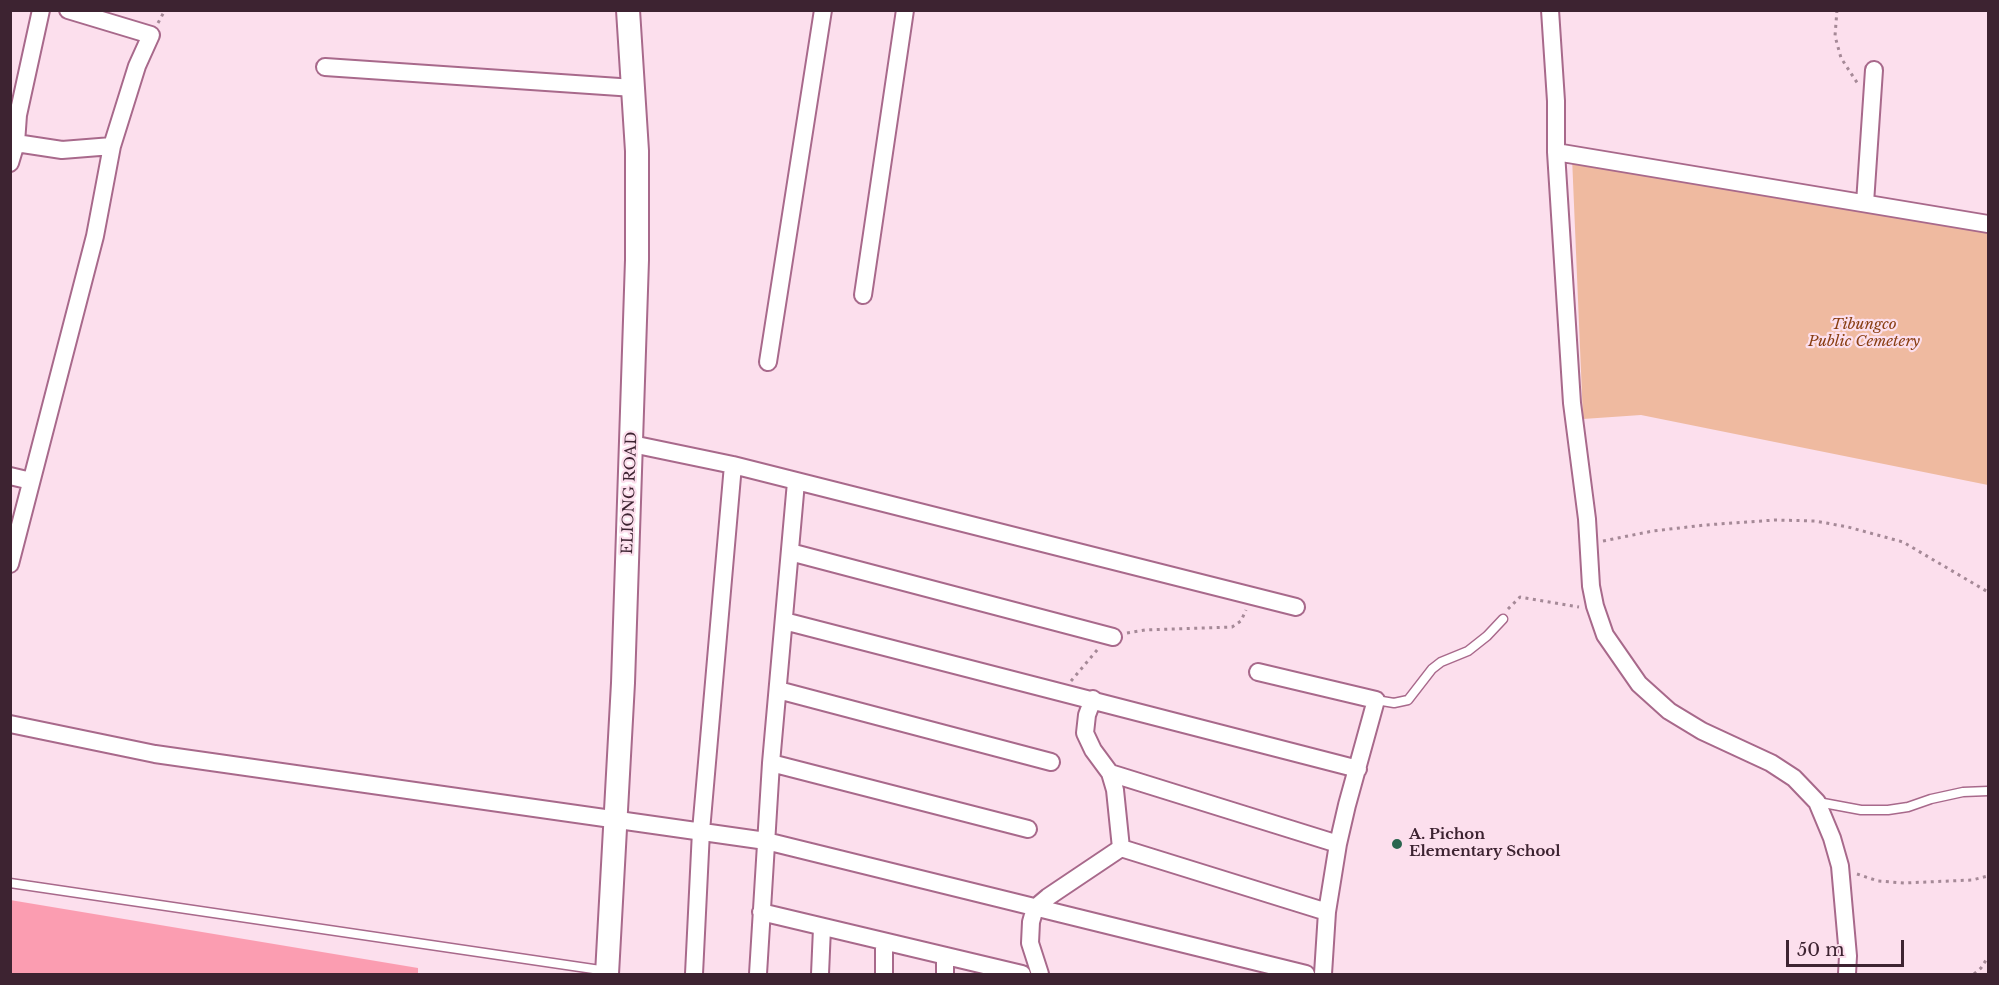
<!DOCTYPE html>
<html>
<head>
<meta charset="utf-8">
<style>
  body { margin:0 }
  #map { position:relative; width:1999px; height:985px; overflow:hidden; background:#fcdfed; font-family:"Libre Baskerville",serif }
  canvas { display:block }
  .frame { position:absolute; inset:0; border:12px solid #3d2331; pointer-events:none }
  .scale { position:absolute; left:1786px; top:940px; width:118px; height:27px; box-sizing:border-box; border:3px solid #3d2331; border-top:0; padding-left:8px; font-size:18px; line-height:21px; white-space:nowrap; color:#3d2331; -webkit-text-stroke:4px #fcdfed; paint-order:stroke }
</style>
</head>
<body>
<div id="map">
<canvas width="1999" height="985"></canvas>
<div class="frame"></div>
<div class="scale">50 m</div>
</div>
<script>
const g = document.querySelector('canvas').getContext('2d');
g.lineJoin = 'round';
function fill(path, color) {
  g.fillStyle = color;
  g.fill(path, 'evenodd');
}
function poly(rows) {
  const path = new Path2D();
  for (const r of rows) {
    path.moveTo(r[0], r[1]);
    for (let i = 2; i < r.length; i += 2) path.lineTo(r[i], r[i + 1]);
  }
  return path;
}
function trace(path, color, width, dash) {
  g.strokeStyle = color;
  g.lineWidth = width;
  g.lineCap = dash ? 'butt' : 'round';
  g.setLineDash(dash || []);
  g.stroke(path);
}
function write(font, color, halo, rows, align = 'center') {
  g.font = font + ' "Libre Baskerville",serif';
  g.lineWidth = 4.5;
  g.setLineDash([]);
  g.textBaseline = 'middle';
  g.strokeStyle = halo;
  g.fillStyle = color;
  for (const [text, x, y, turn = 0] of rows) {
    g.save();
    g.translate(x, y);
    g.rotate((+turn || 0) * Math.PI / 180);
    g.textAlign = isNaN(turn) ? turn : align;
    if (halo) g.strokeText(text, 0, 0);
    g.fillText(text, 0, 0);
    g.restore();
  }
}
fill(poly([
  [1572,157,1988,228,1988,485,1641,415,1583,419]
]), '#efbaa0');
fill(poly([
  [10,900,418,968,418,975,10,975]
]), '#fb9db1');
const lane = poly([
  [1376,700,1394,703,1408,700,1432,669,1441,662,1468,651,1487,636,1503,619],
  [1818,802,1861,810,1888,810,1908,807,1931,799,1963,792,1988,791],
  [10,883,607,971]
]);
const street = poly([
  [1550,10,1556,101,1556,152,1572,403,1587,519,1591,586,1595,606,1605,635,1639,684,1669,711,1702,731,1771,763,1794,778,1817,802,1832,838,1840,866,1848,956,1847,974],
  [325,67,634,88],
  [16,143,62,150,112,146],
  [1556,152,1988,224],
  [10,163,16,143,18,115,41,10],
  [1865,203,1874,70],
  [863,295,905,10],
  [768,362,823,10],
  [632,444,733,465,1296,607],
  [10,476,31,481],
  [790,552,1113,637],
  [10,564,95,236,112,146,137,66,151,35,68,10],
  [784,621,1358,769],
  [1258,672,1376,700,1347,805,1338,844,1327,912,1323,974],
  [778,690,1051,762],
  [10,724,155,754,766,841,1306,974],
  [771,763,1028,829],
  [1110,773,1338,844],
  [1121,848,1327,912],
  [761,912,1022,974],
  [694,974,701,831,733,465],
  [758,974,771,763,796,482],
  [820,974,822,928],
  [884,974,884,942],
  [945,974,945,956],
  [1040,974,1030,943,1031,922,1035,908,1048,897,1121,848,1115,790,1110,773,1093,750,1085,733,1087,715,1093,699]
]);
const secondary = poly([
  [607,974,623,683,637,260,637,151,628,10]
]);
trace(lane, '#a8698b', 11);
trace(street, '#a8698b', 20);
trace(secondary, '#a8698b', 26);
trace(poly([
  [1837,10,1835,36,1841,58,1858,84],
  [158,23,165,10],
  [1603,541,1653,531,1705,525,1775,520,1815,521,1848,527,1903,542,1988,592],
  [1508,609,1520,597,1579,607],
  [1127,633,1145,630,1232,627,1241,621,1246,610],
  [1071,681,1098,649],
  [1857,874,1878,881,1904,883,1972,880,1988,876],
  [1974,974,1981,968,1988,957]
]), '#a58997', 3, [3, 4.5]);
trace(lane, '#fff', 8);
trace(street, '#fff', 16);
trace(secondary, '#fff', 22);
for (const [x, y, r, color] of [
  [1397,844,6,"#2a654f"]
]) {
  const dot = new Path2D();
  dot.arc(x, y, r, 0, 2 * Math.PI);
  g.fillStyle = color;
  g.fill(dot);
  trace(dot, '#fcdfed', 2);
}
write('italic 15px', '#893e13', '#fcdfed', [
  ["Tibungco",1864,325],
  ["Public Cemetery",1864,342]
]);
write('15px', '#3d2331', '#fcdfed', [
  ["ELIONG ROAD",630,493,-88]
]);
write('bold 15px', '#3d2331', '#fcdfed', [
  ["A. Pichon",1409,835],
  ["Elementary School",1409,852]
], 'left');
</script>
</body>
</html>
